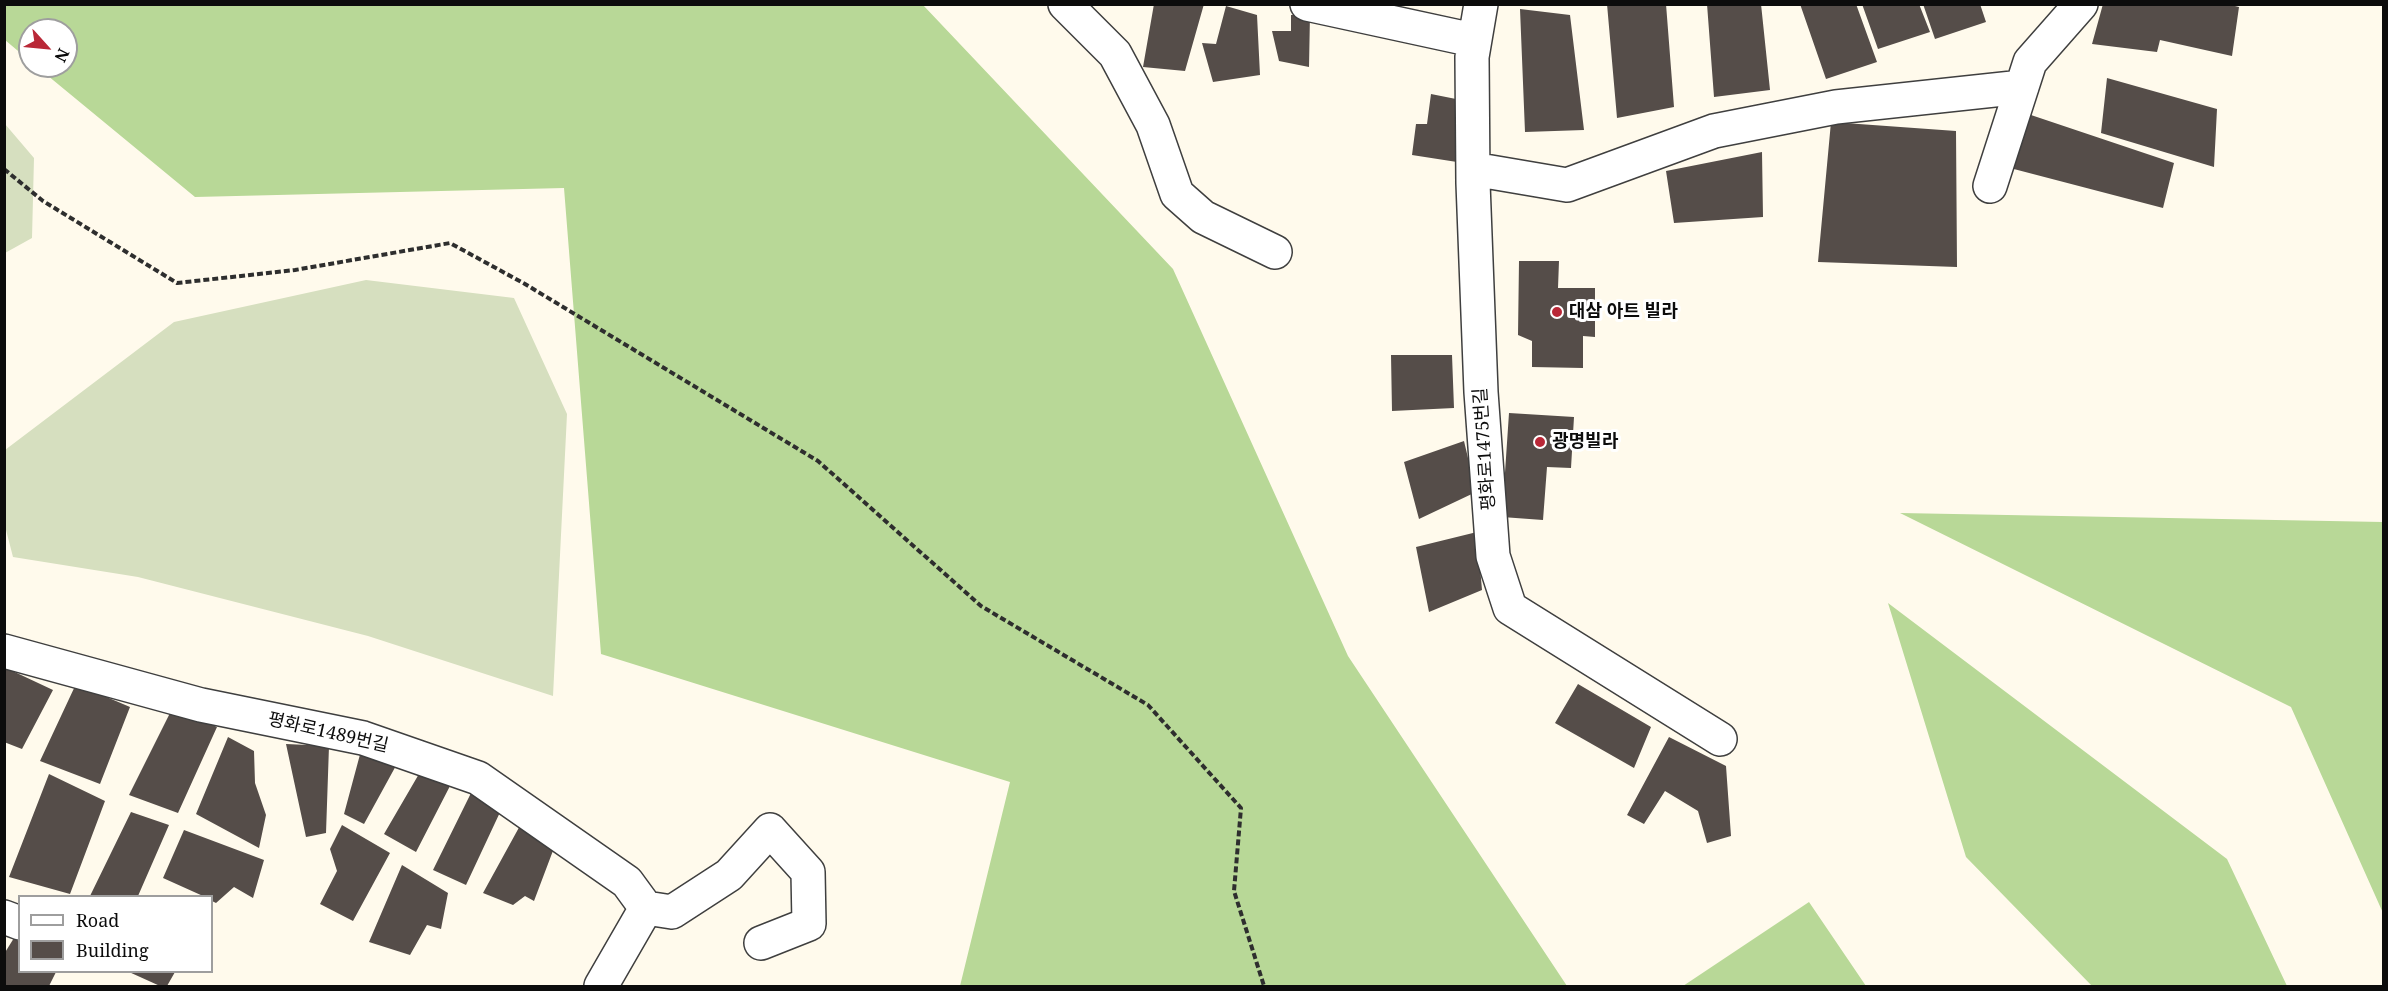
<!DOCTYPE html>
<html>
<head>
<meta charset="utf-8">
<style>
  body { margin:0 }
  #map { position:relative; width:2388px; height:991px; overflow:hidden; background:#fffaec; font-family:"Noto Serif",serif }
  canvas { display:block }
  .frame { position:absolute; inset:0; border:6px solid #0c0c0c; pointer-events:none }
  .legend { position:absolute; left:18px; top:895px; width:195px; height:78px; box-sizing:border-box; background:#fff; border:2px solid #9e9e9e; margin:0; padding:8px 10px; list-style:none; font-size:18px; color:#0c0c0c }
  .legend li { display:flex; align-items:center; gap:12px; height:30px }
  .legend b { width:30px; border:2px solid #9e9e9e }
  .north { position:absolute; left:18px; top:18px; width:60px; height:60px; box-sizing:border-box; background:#fff; border:2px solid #9e9e9e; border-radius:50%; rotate:117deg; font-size:16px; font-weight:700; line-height:24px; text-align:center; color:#0c0c0c }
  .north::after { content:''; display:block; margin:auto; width:21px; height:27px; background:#b92837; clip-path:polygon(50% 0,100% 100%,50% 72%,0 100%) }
</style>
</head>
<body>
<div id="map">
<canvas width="2388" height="991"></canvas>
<div class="frame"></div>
<ul class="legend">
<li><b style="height:8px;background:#fff"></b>Road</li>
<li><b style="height:16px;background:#554d49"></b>Building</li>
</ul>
<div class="north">N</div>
</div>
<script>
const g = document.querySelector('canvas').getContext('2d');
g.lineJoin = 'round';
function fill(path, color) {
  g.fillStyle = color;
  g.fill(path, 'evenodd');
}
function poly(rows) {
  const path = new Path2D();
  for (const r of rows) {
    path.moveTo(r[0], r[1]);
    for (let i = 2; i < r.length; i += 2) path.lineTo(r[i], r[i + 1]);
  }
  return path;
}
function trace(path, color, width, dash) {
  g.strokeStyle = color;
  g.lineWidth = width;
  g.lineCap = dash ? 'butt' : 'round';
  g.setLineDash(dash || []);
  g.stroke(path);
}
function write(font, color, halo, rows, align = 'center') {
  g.font = font + ' "Noto Serif","Noto Sans KR",serif';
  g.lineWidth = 6;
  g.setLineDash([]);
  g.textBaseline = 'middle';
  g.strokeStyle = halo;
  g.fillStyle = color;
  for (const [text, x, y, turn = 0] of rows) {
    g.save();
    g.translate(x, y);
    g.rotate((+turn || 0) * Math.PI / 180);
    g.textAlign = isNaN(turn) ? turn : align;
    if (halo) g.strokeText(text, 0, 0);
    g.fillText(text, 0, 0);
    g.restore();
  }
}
fill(poly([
  [4,5,923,5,1173,269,1348,656,1567,986,960,986,1010,782,601,654,564,188,195,197,36,66,66,66,66,30,30,30,30,61,5,40],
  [1900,513,2383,522,2383,913,2291,707],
  [1888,603,2227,859,2287,986,2092,986,1966,857],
  [1809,902,1866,986,1683,986]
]), '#b8d897');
fill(poly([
  [5,124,34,158,32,238,5,253],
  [366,280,514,298,567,414,553,696,368,636,138,577,13,557,5,526,5,450,174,322]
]), '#d6dfbf');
fill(poly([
  [1154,4,1204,4,1185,71,1143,67],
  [1607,4,1666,4,1674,107,1617,118],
  [1707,4,1761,4,1770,90,1714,97],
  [1800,4,1856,4,1877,62,1826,79],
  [1862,4,1919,4,1930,32,1878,49],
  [1923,4,1980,4,1986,22,1935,39],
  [2103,4,2227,4,2239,7,2232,56,2160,40,2157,52,2092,44],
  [1226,6,1257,15,1260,75,1213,82,1202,43,1216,44],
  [1520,9,1570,15,1584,130,1525,132],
  [1310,14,1309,67,1279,61,1272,31,1291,31,1291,15],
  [2107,78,2217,109,2214,167,2101,133],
  [1431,94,1461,100,1457,162,1412,155,1416,124,1427,124],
  [2025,113,2174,163,2163,208,2010,168],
  [1831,122,1956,131,1957,267,1818,262],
  [1762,152,1763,217,1674,223,1666,171],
  [1519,261,1559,261,1558,288,1595,288,1595,337,1583,336,1583,368,1532,367,1532,341,1518,335],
  [1391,355,1452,355,1454,408,1392,411],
  [1509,413,1574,417,1571,468,1547,467,1543,520,1502,517],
  [1464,441,1476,492,1419,519,1404,462],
  [1477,532,1482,590,1429,612,1416,547],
  [4,667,53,690,22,749,4,742],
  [76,684,130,707,100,784,40,761],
  [1578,684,1651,727,1634,768,1555,723],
  [173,707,217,727,178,813,129,795],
  [228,737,254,751,255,783,266,815,259,848,196,814],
  [1669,737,1726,766,1731,836,1707,843,1698,811,1665,791,1644,824,1627,815],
  [286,744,329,746,326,833,306,837],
  [362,747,398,762,364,824,344,814],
  [423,767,450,786,416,852,384,834],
  [49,774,105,801,70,894,9,877],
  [471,793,502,808,466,885,433,870],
  [131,812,169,825,138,896,90,896],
  [522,822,554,848,534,901,525,896,513,905,483,893],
  [342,825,390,853,353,921,320,904,337,871,330,849],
  [184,830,264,860,253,898,234,887,216,903,212,901,212,896,203,896,163,878],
  [402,865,448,893,441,929,427,925,410,955,369,942],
  [14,938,20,942,20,972,56,972,49,986,4,986,4,954],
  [129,972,175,972,167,986,160,986]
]), '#554d49');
const minor = poly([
  [1065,4,1115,54,1153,125,1177,194,1203,217,1275,252],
  [1307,4,1473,40],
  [1481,4,1472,57,1473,183,1481,392,1493,556,1510,608,1720,739],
  [1473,169,1567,185,1714,131,1836,107,2022,87],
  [1990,186,2030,62,2081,4],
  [4,651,201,705,363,738,478,778,627,882,646,908,601,986],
  [646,908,672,912,729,875,770,830,808,872,809,924,761,943],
  [4,917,20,923]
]);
trace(minor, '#3f3f3f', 36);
trace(poly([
  [4,169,43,201,177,283,295,270,450,243,525,284,818,461,981,606,1148,705,1241,808,1234,891,1264,986]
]), '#2e2e2e', 4, [6, 3]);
trace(minor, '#fff', 33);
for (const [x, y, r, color] of [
  [1557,312,6,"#b92837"],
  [1540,442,6,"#b92837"]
]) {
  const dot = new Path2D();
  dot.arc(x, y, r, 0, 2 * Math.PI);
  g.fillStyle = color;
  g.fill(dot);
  trace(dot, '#fff', 2);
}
write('bold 18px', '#0c0c0c', '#fff', [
  ["대삼 아트 빌라",1569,312],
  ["광명빌라",1552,442]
], 'left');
write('18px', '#0c0c0c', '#fff', [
  ["평화로1475번길",1485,449,-94],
  ["평화로1489번길",328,733,13]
]);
</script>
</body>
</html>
